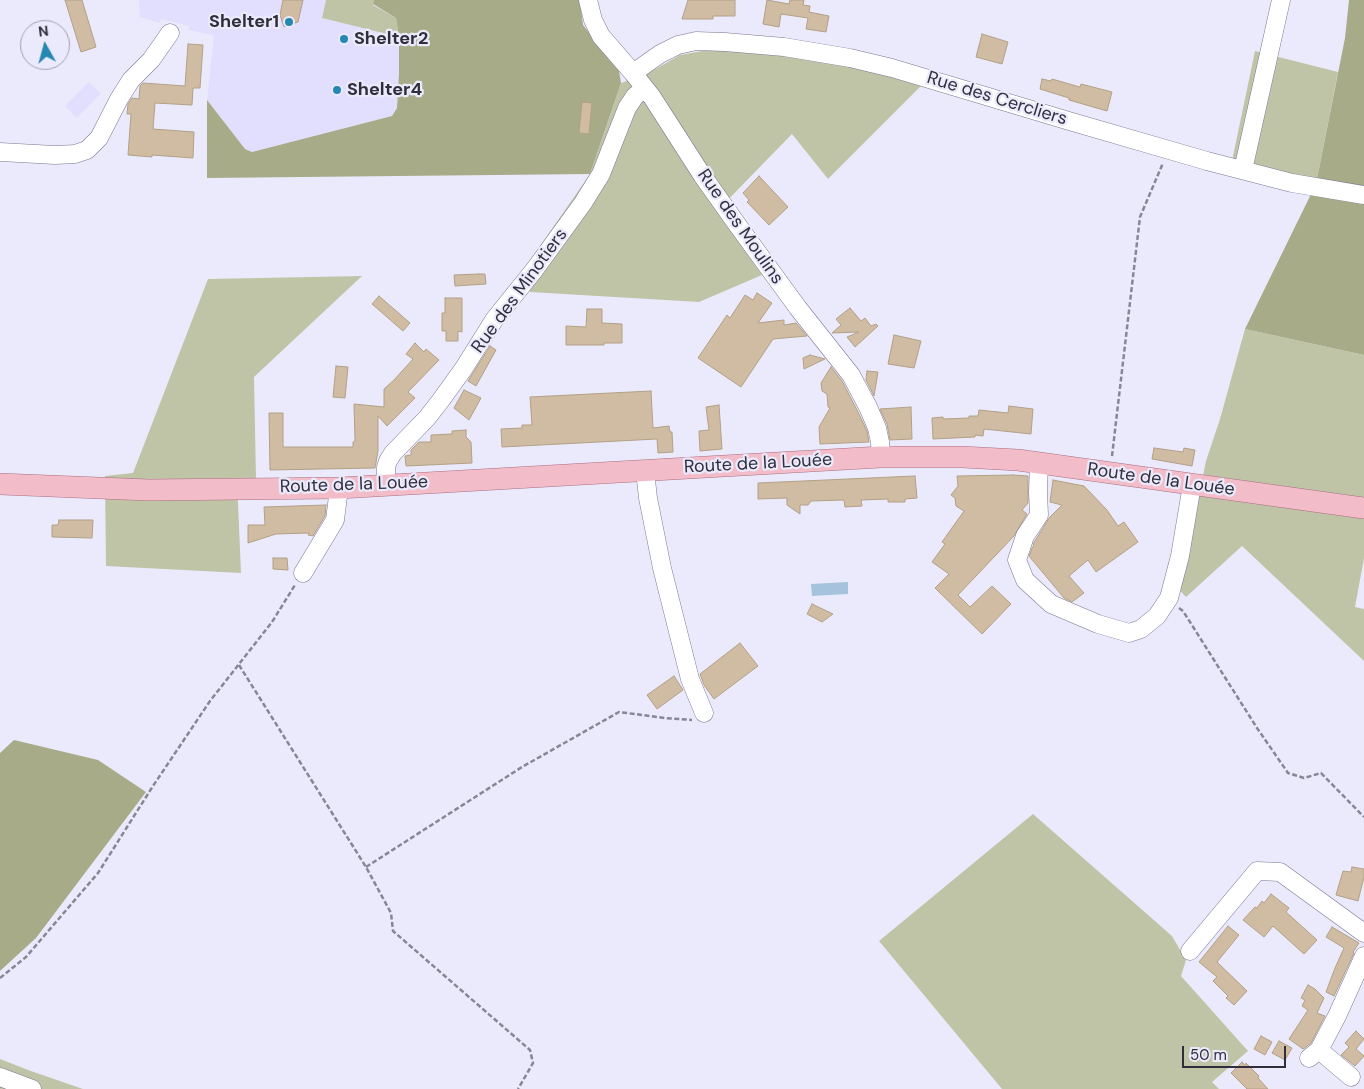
<!DOCTYPE html>
<html>
<head>
<meta charset="utf-8">
<style>
  body { margin:0 }
  #map { position:relative; width:1364px; height:1089px; overflow:hidden; background:#ebeafc; font-family:"DM Sans",sans-serif }
  canvas { display:block }
  .north { position:absolute; left:20px; top:20px; width:50px; height:50px; box-sizing:border-box; background:#ebeafc; border:1px solid #a09fae; border-radius:50%; rotate:353deg; font-size:14px; font-weight:700; line-height:20px; text-align:center; color:#2f2e3a }
  .north::after { content:''; display:block; margin:auto; width:18px; height:22px; background:#2488b2; clip-path:polygon(50% 0,100% 100%,50% 72%,0 100%) }
  .scale { position:absolute; left:1182px; top:1046px; width:104px; height:22px; box-sizing:border-box; border:2px solid #2f2e3a; border-top:0; padding-left:6px; font-size:15px; line-height:18px; white-space:nowrap; color:#2f2e3a; -webkit-text-stroke:4px #ebeafc; paint-order:stroke }
</style>
</head>
<body>
<div id="map">
<canvas width="1364" height="1089"></canvas>
<div class="north">N</div>
<div class="scale">50 m</div>
</div>
<script>
const g = document.querySelector('canvas').getContext('2d');
g.lineJoin = 'round';
function fill(path, color) {
  g.fillStyle = color;
  g.fill(path, 'evenodd');
}
function poly(rows) {
  const path = new Path2D();
  for (const r of rows) {
    path.moveTo(r[0], r[1]);
    for (let i = 2; i < r.length; i += 2) path.lineTo(r[i], r[i + 1]);
  }
  return path;
}
function trace(path, color, width, dash) {
  g.strokeStyle = color;
  g.lineWidth = width;
  g.lineCap = dash ? 'butt' : 'round';
  g.setLineDash(dash || []);
  g.stroke(path);
}
function write(font, color, halo, rows, align = 'center') {
  g.font = font + ' "DM Sans",sans-serif';
  g.lineWidth = 4.5;
  g.setLineDash([]);
  g.textBaseline = 'middle';
  g.strokeStyle = halo;
  g.fillStyle = color;
  for (const [text, x, y, turn = 0] of rows) {
    g.save();
    g.translate(x, y);
    g.rotate((+turn || 0) * Math.PI / 180);
    g.textAlign = isNaN(turn) ? turn : align;
    if (halo) g.strokeText(text, 0, 0);
    g.fillText(text, 0, 0);
    g.restore();
  }
}
fill(poly([
  [139,0,326,0,322,18,399,37,399,73,397,108,392,116,252,152,245,149,207,100,214,35,188,30,190,26,161,19,160,23,140,17],
  [89,82,101,93,77,118,65,106]
]), '#e2dffe');
fill(poly([
  [326,0,374,0,373,5,396,18,399,37,322,18],
  [724,47,799,53,925,82,828,179,792,134,717,211,762,275,699,302,530,292,524,269,590,174,621,83,645,75,680,55],
  [1255,51,1338,72,1317,179,1232,161],
  [362,276,254,377,256,479,237,480,241,573,106,566,105,476,133,473,208,279],
  [1245,329,1364,355,1364,558,1355,607,1364,609,1364,661,1242,546,1186,597,1170,580,1199,496,1206,461,1220,419],
  [1033,814,1172,936,1186,960,1181,976,1248,1051,1212,1082,1219,1089,1002,1089,879,941],
  [0,1059,28,1070,83,1089,0,1089]
]), '#c0c4a7');
fill(poly([
  [374,0,580,0,583,25,619,71,621,83,590,174,207,178,207,100,245,149,252,152,392,116,397,108,399,73,399,37,396,18,373,4],
  [1349,0,1364,0,1364,355,1245,329,1313,190,1317,179,1345,38],
  [14,740,98,760,146,792,36,938,0,971,0,753]
]), '#a7ab88');
fill(poly([
  [848,582,848,594,812,596,811,584]
]), '#a5c3dd');
const building = poly([
  [65,0,82,0,96,47,81,52,65,0],
  [283,0,303,0,298,22,284,27,280,15,283,0],
  [688,0,735,0,735,16,713,16,713,19,682,19,688,0],
  [767,0,789,4,790,0,804,0,803,5,810,6,809,12,829,16,826,32,806,29,808,18,781,14,779,27,763,24,767,0],
  [982,34,1008,42,1002,64,976,57,982,34],
  [188,44,203,45,200,88,193,88,192,105,155,103,153,129,194,132,193,158,152,155,152,157,128,155,131,114,127,114,128,104,132,98,139,99,140,86,143,83,185,86,188,44],
  [1042,79,1051,81,1052,79,1080,87,1081,84,1112,92,1107,111,1069,100,1069,98,1040,89,1042,79],
  [582,102,592,103,589,134,579,133,582,102],
  [759,176,788,207,769,225,747,202,749,200,743,193,759,176],
  [479,274,485,274,486,284,455,286,454,275,479,274],
  [757,293,772,303,758,323,784,320,784,325,796,323,807,336,773,339,741,387,698,358,727,315,730,318,745,295,753,300,757,293],
  [379,296,410,323,403,331,372,304,379,296],
  [445,298,462,298,462,332,458,331,458,341,446,341,446,331,442,331,442,313,445,313,445,298],
  [850,308,861,321,865,318,871,326,876,324,878,326,855,347,847,337,859,332,832,333,841,325,836,319,850,308],
  [587,309,602,309,602,323,622,324,622,343,604,343,604,345,566,345,566,326,586,327,587,309],
  [894,335,921,341,914,368,888,364,894,335],
  [415,343,424,352,426,349,439,360,408,392,415,398,387,426,378,416,378,451,375,468,270,470,269,413,283,413,283,447,353,447,353,442,355,441,354,404,384,407,384,389,394,380,413,359,406,354,415,343],
  [490,346,496,350,476,386,468,381,490,346],
  [810,355,825,359,804,369,803,358,810,355],
  [336,366,348,367,345,398,333,397,336,366],
  [831,367,842,381,858,412,867,431,869,442,820,444,819,427,830,408,828,407,827,394,822,391,821,383,831,367],
  [867,371,878,372,874,396,866,380,867,371],
  [464,390,481,398,469,420,454,408,464,390],
  [651,391,653,428,669,426,670,432,672,432,673,452,658,453,657,439,502,447,501,429,522,428,522,425,532,425,530,397,651,391],
  [719,405,722,449,700,451,699,431,709,430,706,407,719,405],
  [1009,406,1033,409,1031,434,984,429,983,436,975,435,975,437,933,439,932,418,943,417,943,419,969,418,969,416,978,416,979,410,1008,413,1009,406],
  [911,407,912,439,890,440,887,424,880,409,911,407],
  [466,430,466,437,471,442,472,463,406,466,405,456,411,455,411,450,419,442,431,442,431,435,452,434,452,431,466,430],
  [1154,448,1183,452,1184,448,1195,450,1192,466,1152,459,1154,448],
  [1013,475,1028,476,1028,503,1022,510,1027,514,1014,536,958,595,970,607,992,586,1011,604,982,634,935,588,949,574,932,562,945,544,942,542,964,511,956,506,955,498,951,495,958,486,957,476,1013,475],
  [915,476,917,498,905,499,905,502,888,502,888,499,861,500,862,506,845,507,844,500,811,501,808,505,800,505,800,514,787,505,787,498,758,499,758,483,915,476],
  [1053,480,1084,486,1107,510,1118,526,1124,522,1138,542,1096,572,1088,560,1069,576,1084,593,1072,602,1064,598,1029,556,1032,548,1034,545,1033,544,1035,541,1049,518,1062,505,1050,502,1053,480],
  [326,505,325,516,313,536,308,535,309,533,276,534,248,543,248,525,265,525,264,507,326,505],
  [59,520,93,520,92,538,52,537,52,525,58,525,59,520],
  [273,558,287,558,288,570,273,569,273,558],
  [812,604,833,614,822,622,807,614,812,604],
  [740,643,758,666,714,699,704,685,700,674,740,643],
  [674,676,683,690,657,709,647,695,674,676],
  [1352,867,1364,869,1364,877,1358,901,1336,895,1343,871,1351,872,1352,867],
  [1271,894,1289,908,1286,912,1317,940,1304,954,1273,926,1264,937,1243,920,1255,907,1257,908,1262,901,1264,903,1271,894],
  [1228,926,1239,935,1217,962,1247,991,1234,1005,1226,998,1228,996,1213,981,1217,977,1199,962,1228,926],
  [1332,927,1359,943,1353,952,1354,953,1334,996,1326,992,1335,968,1344,948,1326,937,1332,927],
  [1308,985,1315,989,1324,998,1317,1013,1325,1016,1311,1043,1303,1049,1289,1039,1308,1010,1302,1006,1305,1000,1301,998,1308,985],
  [1356,1031,1364,1039,1356,1049,1364,1056,1355,1066,1341,1055,1349,1047,1345,1043,1356,1031],
  [1261,1036,1272,1042,1265,1055,1254,1049,1261,1036],
  [1279,1041,1292,1048,1285,1060,1272,1053,1279,1041],
  [1242,1062,1245,1065,1246,1063,1259,1076,1258,1078,1268,1089,1247,1089,1231,1073,1242,1062]
]);
fill(building, '#cfbca2');
trace(building, '#b2a086', 1);
const minor = poly([
  [588,0,593,20,601,36,633,73,652,97,702,175,736,223,798,308,851,375,868,407,877,428,880,442,881,457],
  [633,73,660,54,678,45,696,41,725,42,784,47,850,58,892,68,1069,121,1207,161,1292,183,1364,195],
  [0,152,55,155,75,154,87,150,99,138,119,99,131,80,151,60,170,33],
  [1243,170,1281,0],
  [1039,462,1038,492,1039,515,1025,536,1017,560,1025,580,1051,604,1098,624,1129,633,1141,629,1157,616,1169,598,1180,556,1192,485],
  [645,471,648,498,662,568,690,679,704,713],
  [386,485,386,467,388,461,393,453,427,418,441,400,464,368,494,320,535,269,583,203,601,174,627,108,635,96,645,88],
  [303,573,335,520,339,488],
  [1190,951,1257,871,1280,872,1364,933],
  [1319,1050,1351,1077],
  [1309,1058,1319,1050,1337,1016,1364,956],
  [0,1077,32,1089]
]);
const major = poly([
  [0,484,149,490,339,488,881,457,962,457,1018,460,1364,508]
]);
trace(minor, '#797692', 19);
trace(major, '#a96e80', 22);
trace(poly([
  [1112,456,1140,217,1163,163],
  [1179,608,1183,611,1257,728,1288,773,1304,778,1321,773,1364,817],
  [239,665,366,867,391,913,393,931,530,1050,533,1063,518,1089],
  [366,867,522,767,619,712,665,718,692,720],
  [0,978,26,957,98,873,153,786,210,701,272,622,295,585]
]), '#878695', 2.5, [5, 2.5]);
trace(minor, '#fff', 18);
trace(major, '#f2bcc9', 21);
for (const [x, y, r, color] of [
  [289,22,5,"#2488b2"],
  [344,39,5,"#2488b2"],
  [337,90,5,"#2488b2"]
]) {
  const dot = new Path2D();
  dot.arc(x, y, r, 0, 2 * Math.PI);
  g.fillStyle = color;
  g.fill(dot);
  trace(dot, '#ebeafc', 2);
}
write('bold 18px', '#2f2e3a', '#ebeafc', [
  ["Shelter1",279,22,"right"],
  ["Shelter2",354,39],
  ["Shelter4",347,90]
], 'left');
write('18px', '#2f2e3a', '#ebeafc', [
  ["Rue des Cercliers",997,99,17],
  ["Rue des Moulins",740,227,55],
  ["Rue des Minotiers",520,291,-54],
  ["Route de la Louée",758,464,-3],
  ["Route de la Louée",1161,480,8],
  ["Route de la Louée",354,485,-2]
]);
</script>
</body>
</html>
